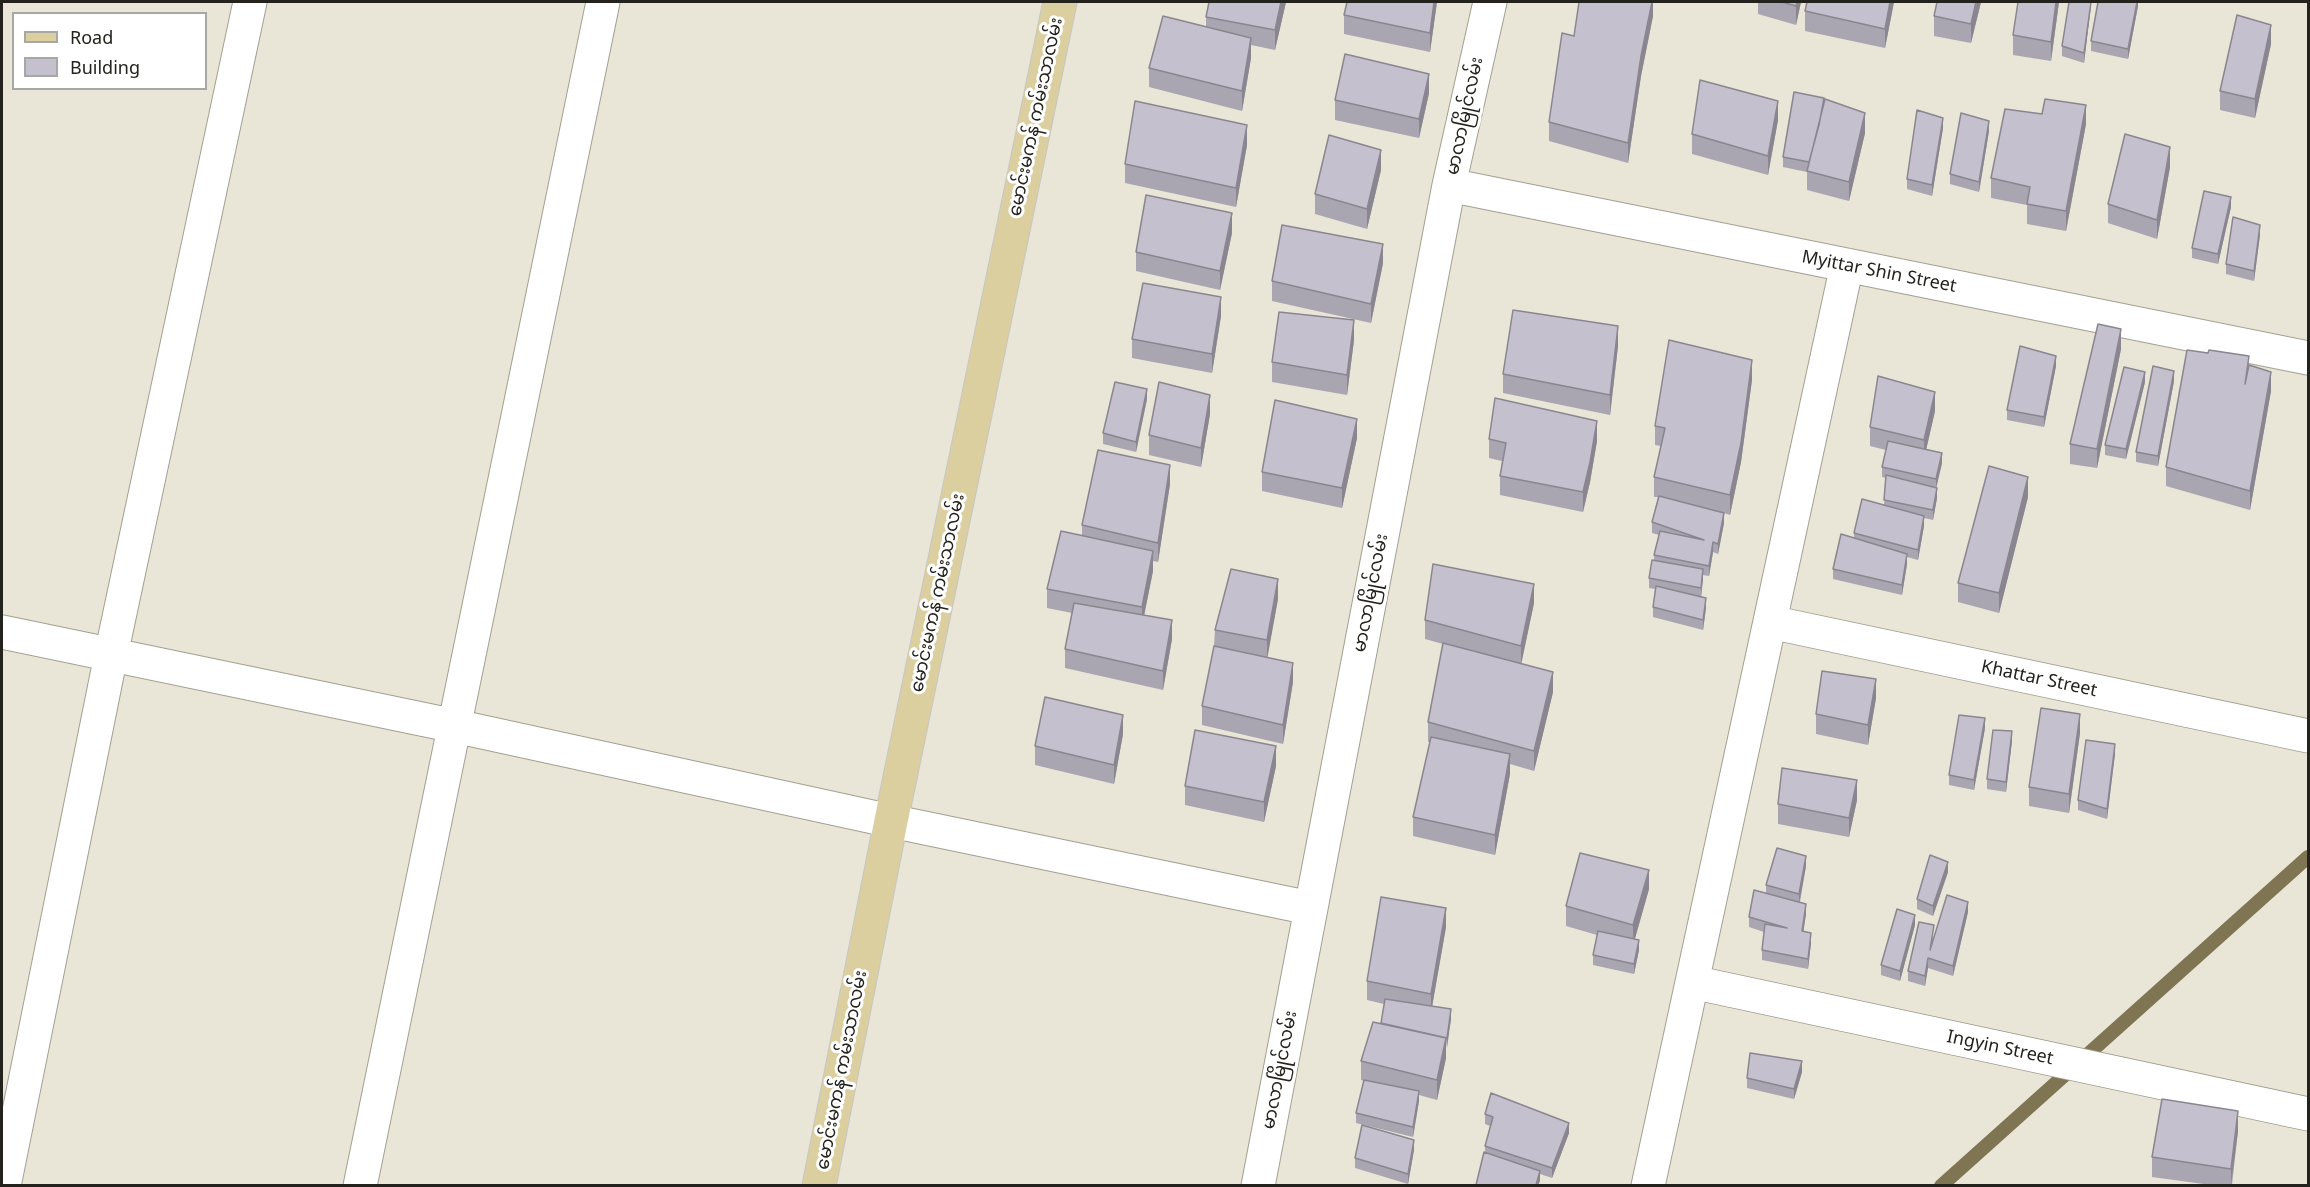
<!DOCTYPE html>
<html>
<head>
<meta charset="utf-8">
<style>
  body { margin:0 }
  #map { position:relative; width:2310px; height:1187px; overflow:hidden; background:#e9e5d7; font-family:"Noto Sans",sans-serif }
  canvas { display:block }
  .frame { position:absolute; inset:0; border:3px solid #23221c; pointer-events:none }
  .legend { position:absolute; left:12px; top:12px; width:195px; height:78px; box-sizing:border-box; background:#fff; border:2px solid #a7a7a4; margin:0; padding:8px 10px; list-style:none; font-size:18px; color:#23221c }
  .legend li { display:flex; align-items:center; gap:12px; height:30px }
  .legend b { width:30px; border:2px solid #a7a7a4 }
</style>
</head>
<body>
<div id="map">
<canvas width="2310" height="1187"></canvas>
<div class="frame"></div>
<ul class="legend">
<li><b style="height:8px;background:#dbcfa0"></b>Road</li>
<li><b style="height:16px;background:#c5c0ce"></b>Building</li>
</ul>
</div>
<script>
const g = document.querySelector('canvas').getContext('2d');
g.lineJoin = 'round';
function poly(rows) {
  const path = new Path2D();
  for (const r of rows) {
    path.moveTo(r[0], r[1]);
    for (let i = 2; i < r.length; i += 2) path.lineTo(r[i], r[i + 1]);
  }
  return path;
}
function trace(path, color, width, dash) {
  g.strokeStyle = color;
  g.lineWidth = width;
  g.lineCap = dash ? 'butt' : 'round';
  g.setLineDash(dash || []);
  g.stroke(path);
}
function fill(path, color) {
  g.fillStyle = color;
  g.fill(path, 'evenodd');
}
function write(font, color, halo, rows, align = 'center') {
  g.font = font + ' "Noto Sans","Noto Sans Myanmar",sans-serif';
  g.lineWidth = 6;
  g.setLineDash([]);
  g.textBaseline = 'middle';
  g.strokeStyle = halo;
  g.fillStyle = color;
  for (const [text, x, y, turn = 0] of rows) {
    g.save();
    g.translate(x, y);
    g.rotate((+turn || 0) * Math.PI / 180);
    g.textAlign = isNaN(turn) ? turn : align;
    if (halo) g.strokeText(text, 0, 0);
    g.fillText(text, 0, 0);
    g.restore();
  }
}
trace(poly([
  [1941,1186,2308,857]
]), '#7f7552', 14);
const minor = poly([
  [1449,185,2308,358],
  [1770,622,2308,736],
  [2,632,455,726,891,821,1310,908],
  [1692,982,2308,1114],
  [4,1186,111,655,250,2],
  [360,1186,603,2],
  [1258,1186,1449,185,1490,2],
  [1648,1186,1847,265]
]);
const major = poly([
  [819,1186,891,821,1060,2]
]);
trace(minor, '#a3a092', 35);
trace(major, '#c6c6c4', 35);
trace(minor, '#fff', 33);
trace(major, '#dbcfa0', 33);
fill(poly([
  [1209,2,1286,2,1275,50,1251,45,1251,58,1242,111,1149,87,1149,68,1206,27,1206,17],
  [1437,2,1430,52,1344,34,1344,15],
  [1653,2,1653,16,1641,76,1628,163,1549,141,1549,122,1574,36],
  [1758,2,1801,2,1796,25,1758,14],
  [1807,2,1894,2,1885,48,1805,31,1805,11],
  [1981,2,1971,43,1934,36,1934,16],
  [2018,2,2059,2,2051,61,2013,55,2013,35],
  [2091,2,2084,63,2062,56,2062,46],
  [2138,2,2138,6,2128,59,2091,51,2091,41],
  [2271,44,2255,118,2220,110,2220,91],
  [1429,93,1419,138,1335,120,1335,100],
  [1824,105,1865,133,1849,201,1807,190,1807,172,1783,167,1783,157],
  [1778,120,1768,175,1692,154,1692,134],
  [2086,124,2066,231,2027,224,2027,205,1991,198,1991,178],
  [1943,128,1932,196,1907,189,1907,179],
  [1989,131,1979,192,1950,184,1950,174],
  [1247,145,1236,207,1125,183,1125,164],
  [2170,167,2157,239,2108,223,2108,204],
  [1381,170,1367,229,1315,214,1315,194],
  [2231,207,2218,264,2192,258,2192,248],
  [1232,233,1220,290,1136,271,1136,252],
  [2260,235,2254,281,2226,274,2226,264],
  [1383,263,1371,323,1272,301,1272,281],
  [1221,316,1212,373,1132,358,1132,339],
  [1354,340,1347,395,1272,382,1272,362],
  [1618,346,1610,415,1503,393,1503,374],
  [2121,349,2097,468,2070,464,2070,444],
  [2249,365,2271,391,2250,510,2166,486,2166,467],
  [2056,366,2044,427,2007,420,2007,410],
  [1752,380,1741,462,1730,515,1724,513,1724,523,1718,554,1713,552,1709,576,1703,575,1701,596,1706,608,1703,630,1653,617,1653,607,1655,589,1649,588,1649,578,1654,561,1654,555,1659,535,1652,533,1652,522,1658,497,1654,497,1654,477,1661,446,1655,445,1655,426],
  [2174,381,2158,466,2136,462,2136,452],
  [2145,382,2126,459,2105,455,2105,445],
  [1147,399,1136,452,1103,444,1103,433],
  [1935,411,1926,450,1942,463,1936,487,1937,498,1933,520,1924,518,1924,526,1918,560,1907,557,1907,564,1902,595,1833,579,1833,569,1854,538,1854,533,1884,505,1886,478,1882,477,1882,467,1886,450,1870,446,1870,427],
  [1210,414,1201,467,1149,455,1149,435],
  [1357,438,1342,508,1262,491,1262,472],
  [1489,439,1597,441,1590,482,1583,512,1500,495,1500,476,1502,461,1489,458],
  [1170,484,1158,562,1153,561,1153,571,1144,615,1172,639,1163,690,1065,668,1065,649,1072,613,1047,608,1047,589,1082,535,1082,525],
  [2028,497,1999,613,1958,602,1958,583],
  [1278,599,1267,657,1293,682,1283,744,1202,725,1202,706,1214,646,1215,630],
  [1534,603,1521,664,1553,692,1534,771,1510,764,1510,774,1495,855,1413,836,1413,817,1430,742,1428,742,1428,722,1443,644,1425,639,1425,620],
  [1876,698,1868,745,1816,734,1816,714],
  [1985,728,1974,790,1949,785,1949,775],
  [2080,733,2069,813,2029,806,2029,787],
  [1123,734,1114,784,1035,765,1035,746],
  [2012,741,2006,792,1987,789,1987,779],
  [2115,754,2107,819,2078,810,2078,800],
  [1276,766,1264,822,1185,805,1185,786],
  [1857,800,1849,837,1778,824,1778,804],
  [1806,866,1800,902,1806,914,1803,932,1811,943,1808,969,1762,960,1762,950,1764,932,1749,927,1749,917,1766,893,1766,885],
  [1948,872,1933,916,1917,909,1917,899],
  [1649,889,1635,939,1639,950,1634,974,1593,965,1593,955,1597,935,1566,926,1566,906],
  [1968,912,1953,976,1928,968,1925,986,1908,981,1908,971,1934,936,1933,940],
  [1915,925,1900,981,1881,975,1881,965],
  [1446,927,1432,1006,1451,1019,1446,1048,1446,1058,1437,1100,1419,1095,1419,1101,1413,1137,1356,1123,1356,1113,1364,1081,1361,1080,1361,1061,1381,1023,1384,1004,1367,1000,1367,981],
  [1802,1072,1794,1099,1747,1088,1747,1078],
  [1485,1114,1569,1133,1552,1178,1540,1174,1538,1185,1476,1185,1485,1153,1485,1146,1490,1126,1485,1124],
  [2238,1131,2232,1185,2211,1185,2152,1177,2152,1157],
  [1414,1150,1408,1184,1355,1168,1355,1158]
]), '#a9a5b1');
fill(poly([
  [1281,2,1286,2,1275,50,1275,30],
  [1434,2,1437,2,1430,52,1430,33],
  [1652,2,1653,2,1653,16,1641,76,1628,163,1628,143,1641,56],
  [1797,2,1801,2,1796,25,1796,6],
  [1890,2,1894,2,1885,48,1885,29],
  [1976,2,1981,2,1971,43,1971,24],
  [2056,2,2059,2,2051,61,2051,42],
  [2091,2,2091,6,2084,63,2084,53],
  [2137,2,2138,2,2138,6,2128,59,2128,49],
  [2271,25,2271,44,2255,118,2255,99],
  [1251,38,1251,58,1242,111,1242,91],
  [1429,74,1429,93,1419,138,1419,119],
  [1778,101,1778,120,1768,175,1768,156],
  [2086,105,2086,124,2066,231,2066,211],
  [1865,113,1865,133,1849,201,1849,182],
  [1943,118,1943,128,1932,196,1932,185],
  [1989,121,1989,131,1979,192,1979,182],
  [1247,125,1247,145,1236,207,1236,188],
  [2170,147,2170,167,2157,239,2157,220],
  [1381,150,1381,170,1367,229,1367,209],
  [2231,197,2231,207,2218,264,2218,254],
  [1232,213,1232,233,1220,290,1220,271],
  [2260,225,2260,235,2254,281,2254,271],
  [1383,244,1383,263,1371,323,1371,304],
  [1221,297,1221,316,1212,373,1212,354],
  [1354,320,1354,340,1347,395,1347,375],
  [1618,326,1618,346,1610,415,1610,395],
  [2121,329,2121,349,2097,468,2097,449],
  [2056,356,2056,366,2044,427,2044,417],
  [1752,360,1752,380,1741,462,1730,515,1730,495],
  [2174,371,2174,381,2158,466,2158,456],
  [2145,372,2145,382,2126,459,2126,449],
  [2271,372,2271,391,2250,510,2250,491],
  [1147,389,1147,399,1136,452,1136,442],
  [1935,392,1935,411,1924,459,1924,440],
  [1210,395,1210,414,1201,467,1201,448],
  [1357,419,1357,438,1342,508,1342,488],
  [1597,421,1597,441,1590,482,1583,512,1583,492],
  [1942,453,1942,463,1936,489,1936,479],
  [1170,465,1170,484,1158,562,1158,543],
  [2028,477,2028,497,1999,613,1999,593],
  [1937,488,1937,498,1933,520,1933,510],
  [1724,513,1724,523,1718,554,1718,544],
  [1924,516,1924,526,1918,560,1918,550],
  [1713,542,1713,552,1709,576,1709,566],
  [1153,551,1153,571,1142,626,1142,607],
  [1907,554,1907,564,1902,595,1902,585],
  [1703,569,1703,579,1701,598,1701,588],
  [1278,579,1278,599,1267,660,1267,640],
  [1534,584,1534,603,1521,665,1521,646],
  [1706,598,1706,608,1703,630,1703,620],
  [1172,620,1172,639,1163,690,1163,671],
  [1293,663,1293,682,1283,744,1283,725],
  [1553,672,1553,692,1534,771,1534,751],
  [1876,679,1876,698,1868,745,1868,725],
  [2080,714,2080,733,2069,813,2069,794],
  [1123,715,1123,734,1114,784,1114,765],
  [1985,718,1985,728,1974,790,1974,780],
  [2012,731,2012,741,2006,792,2006,782],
  [2115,744,2115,754,2107,819,2107,809],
  [1276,746,1276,766,1264,822,1264,802],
  [1510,754,1510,774,1495,855,1495,835],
  [1857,780,1857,800,1849,837,1849,818],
  [1806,856,1806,866,1799,904,1799,894],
  [1948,862,1948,872,1933,916,1933,906],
  [1649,870,1649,889,1633,945,1633,925],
  [1968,902,1968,912,1953,976,1953,966],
  [1806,904,1806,914,1802,941,1802,931],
  [1446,908,1446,927,1431,1013,1431,994],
  [1915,915,1915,925,1900,981,1900,971],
  [1811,933,1811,943,1808,969,1808,959],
  [1639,940,1639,950,1634,974,1634,964],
  [1928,958,1928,968,1925,986,1925,976],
  [1451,1009,1451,1019,1447,1048,1447,1038],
  [1446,1038,1446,1058,1437,1100,1437,1080],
  [1802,1061,1802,1072,1794,1099,1794,1089],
  [1419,1091,1419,1101,1413,1137,1413,1127],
  [2238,1111,2238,1131,2231,1185,2231,1169],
  [1569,1123,1569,1133,1552,1178,1552,1168],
  [1414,1140,1414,1150,1408,1184,1408,1174],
  [1540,1171,1540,1181,1538,1185,1536,1185]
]), '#8a8690');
const building = poly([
  [1209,2,1281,2,1275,30,1206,17,1209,2],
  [1347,2,1434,2,1430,33,1344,15,1347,2],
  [1579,2,1652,2,1641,56,1628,143,1549,122,1562,33,1574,36,1579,2],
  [1782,2,1797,2,1796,6,1782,2],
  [1807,2,1890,2,1885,29,1805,11,1807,2],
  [1937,2,1976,2,1971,24,1934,16,1937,2],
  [2018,2,2056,2,2051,42,2013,35,2018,2],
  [2069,2,2091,2,2084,53,2062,46,2069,2],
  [2098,2,2137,2,2128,49,2091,41,2098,2],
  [2237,15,2271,25,2255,99,2220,91,2237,15],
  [1163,16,1251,38,1242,91,1149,68,1163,16],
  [1345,54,1429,74,1419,119,1335,100,1345,54],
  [1700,80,1778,101,1768,156,1692,134,1700,80],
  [1794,92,1824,98,1819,125,1809,162,1783,157,1794,92],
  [1825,99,1865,113,1849,182,1807,171,1825,99],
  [2045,99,2086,105,2066,211,2027,204,2030,187,1991,178,2005,109,2042,114,2045,99],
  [1135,101,1247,125,1236,188,1125,164,1135,101],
  [1917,110,1943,118,1932,185,1907,179,1917,110],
  [1961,113,1989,121,1979,182,1950,174,1961,113],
  [2125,134,2170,147,2157,220,2108,204,2125,134],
  [1329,135,1381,150,1367,209,1315,194,1329,135],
  [2204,191,2231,197,2218,254,2192,248,2204,191],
  [1146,195,1232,213,1220,271,1136,252,1146,195],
  [2233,217,2260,225,2254,271,2226,264,2233,217],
  [1282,225,1383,244,1371,304,1272,281,1282,225],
  [1143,283,1221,297,1212,354,1132,339,1143,283],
  [1513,310,1618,326,1610,395,1503,374,1513,310],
  [1279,312,1354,320,1347,375,1272,362,1279,312],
  [2098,324,2121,329,2097,449,2070,444,2098,324],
  [1669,340,1752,360,1741,443,1730,495,1654,477,1665,428,1655,426,1669,340],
  [2020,346,2056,356,2044,417,2007,410,2020,346],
  [2187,350,2208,353,2209,350,2249,356,2245,384,2249,365,2271,372,2250,491,2166,467,2187,350],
  [2153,366,2174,371,2158,456,2136,452,2153,366],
  [2124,367,2145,372,2126,449,2105,445,2124,367],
  [1878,376,1935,392,1924,440,1870,427,1878,376],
  [1115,382,1147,389,1136,442,1103,433,1115,382],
  [1159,382,1210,395,1201,448,1149,435,1159,382],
  [1495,398,1597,421,1590,462,1583,492,1500,476,1506,443,1489,439,1495,398],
  [1275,400,1357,419,1342,488,1262,472,1275,400],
  [1888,441,1942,453,1936,479,1882,467,1888,441],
  [1098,450,1170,465,1158,543,1082,525,1098,450],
  [1989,466,2028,477,1999,593,1958,583,1989,466],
  [1886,475,1937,488,1933,510,1884,500,1886,475],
  [1659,496,1724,513,1718,544,1713,542,1709,566,1654,555,1660,531,1704,540,1652,522,1659,496],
  [1862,499,1924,516,1918,550,1854,533,1862,499],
  [1061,531,1153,551,1142,607,1047,589,1061,531],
  [1841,534,1907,554,1902,585,1833,569,1841,534],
  [1652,560,1703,569,1701,588,1649,578,1652,560],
  [1433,564,1534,584,1521,646,1425,620,1433,564],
  [1231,569,1278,579,1267,640,1215,630,1231,569],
  [1656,586,1706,598,1703,620,1653,607,1656,586],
  [1074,603,1172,620,1163,671,1065,649,1074,603],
  [1443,643,1553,672,1534,751,1428,722,1443,643],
  [1214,646,1293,663,1283,725,1202,706,1214,646],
  [1822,671,1876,679,1868,725,1816,714,1822,671],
  [1045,697,1123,715,1114,765,1035,746,1045,697],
  [2041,708,2080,714,2069,794,2029,787,2041,708],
  [1959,715,1985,718,1974,780,1949,775,1959,715],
  [1195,730,1276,746,1264,802,1185,786,1195,730],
  [1993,730,2012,731,2006,782,1987,779,1993,730],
  [1431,737,1510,754,1495,835,1413,817,1431,737],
  [2086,740,2115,744,2107,809,2078,800,2086,740],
  [1782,768,1857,780,1849,818,1778,804,1782,768],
  [1777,848,1806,856,1799,894,1766,885,1777,848],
  [1580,853,1649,870,1633,925,1566,906,1580,853],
  [1930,855,1948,862,1933,906,1917,899,1930,855],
  [1754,890,1806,904,1802,931,1811,933,1808,959,1762,950,1765,924,1787,928,1749,917,1754,890],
  [1947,895,1968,902,1953,966,1928,958,1925,976,1908,971,1919,922,1934,925,1930,950,1947,895],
  [1381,897,1446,908,1431,994,1367,981,1381,897],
  [1897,909,1915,915,1900,971,1881,965,1897,909],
  [1598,931,1639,940,1634,964,1593,955,1598,931],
  [1385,999,1451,1009,1447,1038,1381,1023,1385,999],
  [1373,1022,1446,1038,1437,1080,1361,1061,1373,1022],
  [1750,1053,1802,1061,1794,1089,1747,1078,1750,1053],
  [1364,1080,1419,1091,1413,1127,1356,1113,1364,1080],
  [1491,1093,1569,1123,1552,1168,1485,1146,1493,1117,1485,1114,1491,1093],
  [2162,1099,2238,1111,2231,1169,2152,1157,2162,1099],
  [1362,1125,1414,1140,1408,1174,1355,1158,1362,1125],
  [1484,1152,1540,1171,1536,1185,1476,1185,1484,1152]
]);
fill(building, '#c5c0ce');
trace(building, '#8a8690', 1.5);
write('18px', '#23221c', '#fff', [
  ["မာလာမြိုင်လမ်း",1465,116,-78],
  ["မောင်းမကန် ကမ်းသာလမ်း",1036,117,-78],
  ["Myittar Shin Street",1879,272,11],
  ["မောင်းမကန် ကမ်းသာလမ်း",938,593,-78],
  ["မာလာမြိုင်လမ်း",1371,593,-79],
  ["Khattar Street",2039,679,12],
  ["Ingyin Street",2000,1048,12],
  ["မောင်းမကန် ကမ်းသာလမ်း",842,1070,-79],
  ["မာလာမြိုင်လမ်း",1280,1070,-79]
]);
</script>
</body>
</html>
